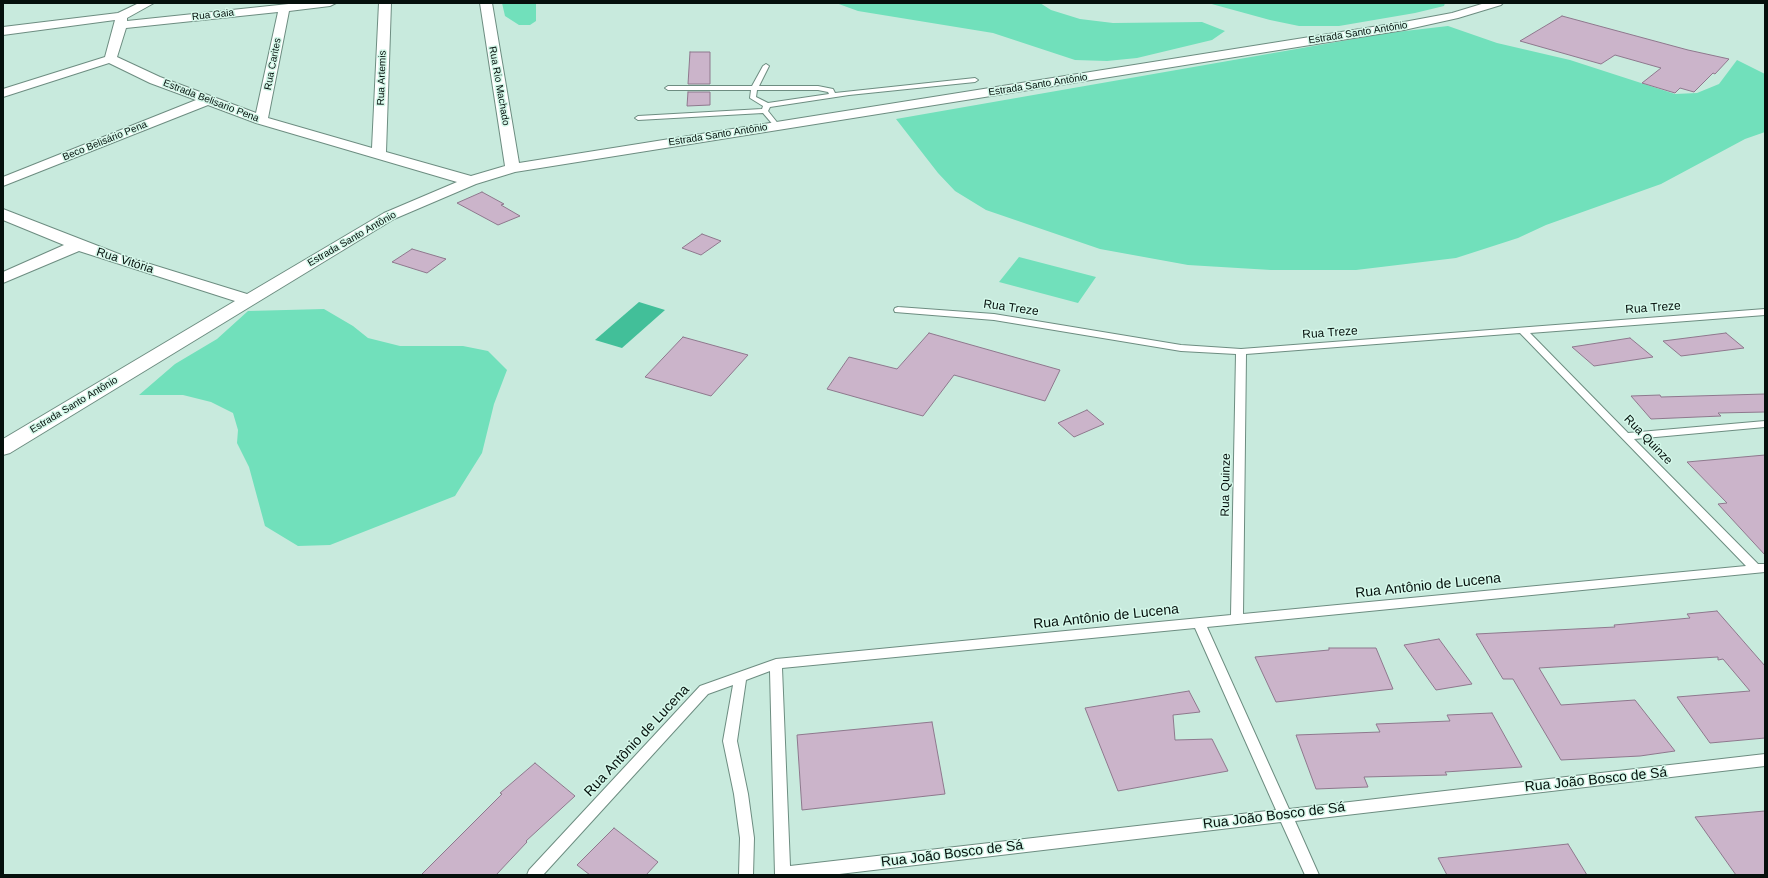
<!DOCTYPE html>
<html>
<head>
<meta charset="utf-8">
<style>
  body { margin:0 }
  #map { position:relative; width:1768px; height:878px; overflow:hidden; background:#c8eadd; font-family:Helvetica,sans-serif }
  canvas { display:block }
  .frame { position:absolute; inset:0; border:4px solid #05100c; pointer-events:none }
</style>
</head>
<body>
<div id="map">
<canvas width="1768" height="878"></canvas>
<div class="frame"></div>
</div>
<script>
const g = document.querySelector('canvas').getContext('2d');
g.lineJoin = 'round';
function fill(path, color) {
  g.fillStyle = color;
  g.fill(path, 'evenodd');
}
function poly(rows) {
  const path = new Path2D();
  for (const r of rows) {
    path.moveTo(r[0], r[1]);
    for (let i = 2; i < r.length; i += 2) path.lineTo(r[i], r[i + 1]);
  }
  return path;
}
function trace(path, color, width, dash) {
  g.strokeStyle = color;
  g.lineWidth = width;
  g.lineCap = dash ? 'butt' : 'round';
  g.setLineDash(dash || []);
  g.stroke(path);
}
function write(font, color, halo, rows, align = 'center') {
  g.font = font + ' Helvetica,sans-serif';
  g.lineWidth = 3;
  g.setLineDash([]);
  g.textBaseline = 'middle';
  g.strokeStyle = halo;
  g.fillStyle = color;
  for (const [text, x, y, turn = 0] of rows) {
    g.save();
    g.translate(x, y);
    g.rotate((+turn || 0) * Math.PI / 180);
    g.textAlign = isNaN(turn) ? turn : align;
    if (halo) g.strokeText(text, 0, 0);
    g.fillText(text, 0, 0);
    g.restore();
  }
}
fill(poly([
  [502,3,536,3,536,21,530,25,519,25,505,16],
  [836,3,1040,3,1051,10,1080,19,1113,23,1202,22,1225,31,1212,40,1137,58,1107,61,1075,60,993,33,858,11],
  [1208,3,1445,3,1444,6,1415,13,1339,26,1299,26,1270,20],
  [1448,26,1497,43,1570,60,1675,94,1697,93,1719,84,1737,60,1765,74,1765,132,1745,139,1661,184,1546,225,1518,238,1456,258,1356,270,1271,270,1188,265,1100,249,986,210,955,191,938,173,896,119,1388,33],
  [1019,257,1096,277,1078,303,999,282],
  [324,309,353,326,368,338,400,346,463,346,488,351,507,370,494,404,482,453,455,496,330,545,298,546,265,526,249,467,237,443,238,430,233,413,211,402,183,395,139,395,175,364,217,339,248,311]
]), '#71e0bb');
fill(poly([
  [639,302,665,310,622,348,595,340]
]), '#42bf99');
const building = poly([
  [1562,16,1688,50,1729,59,1715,74,1713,73,1694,92,1680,88,1675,93,1642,83,1661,68,1615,55,1601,64,1520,41,1562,16],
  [690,52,710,52,710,84,688,84,690,52],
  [688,92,710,92,710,105,687,106,688,92],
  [482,192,504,204,501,205,520,216,498,225,457,203,482,192],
  [702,234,721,241,701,255,682,248,702,234],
  [412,249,446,259,427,273,392,262,412,249],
  [929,333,1060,370,1045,401,954,375,923,416,827,389,849,357,897,369,929,333],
  [1726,333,1744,348,1681,356,1663,341,1726,333],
  [683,337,748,355,711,396,645,377,683,337],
  [1630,338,1653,357,1594,366,1572,347,1630,338],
  [1765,394,1765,412,1718,413,1721,416,1651,419,1631,396,1660,395,1661,397,1765,394],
  [1087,410,1104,424,1074,437,1058,423,1087,410],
  [1765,455,1765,555,1718,504,1727,503,1687,462,1765,455],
  [1717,611,1765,666,1765,738,1710,743,1677,697,1750,691,1723,659,1718,660,1718,657,1539,668,1561,705,1635,700,1675,751,1640,756,1561,760,1513,679,1503,679,1476,634,1615,627,1614,625,1690,618,1687,614,1717,611],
  [1439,639,1472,684,1436,690,1404,645,1439,639],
  [1329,648,1376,648,1393,689,1276,702,1255,657,1329,650,1329,648],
  [1189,691,1200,712,1173,715,1175,740,1212,739,1228,771,1118,791,1085,708,1189,691],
  [1492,713,1522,767,1445,772,1447,775,1364,777,1368,787,1316,789,1296,735,1380,732,1376,724,1450,721,1447,715,1492,713],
  [932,722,945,794,802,810,797,735,932,722],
  [535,763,575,796,526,841,527,842,496,875,421,875,502,794,500,793,535,763],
  [1765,811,1765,875,1736,875,1695,817,1765,811],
  [614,828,658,862,646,875,590,875,577,865,614,828],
  [1568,844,1587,875,1447,875,1438,858,1568,844]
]);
fill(building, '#cbb4ca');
trace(building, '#8e788d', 1);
const service = poly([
  [766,64,769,66,759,86,818,86,833,89,835,93,975,78,978,80,975,82,849,95,770,107,768,111,780,126,777,128,775,127,763,113,638,120,635,118,638,116,762,109,763,106,750,98,751,90,668,90,665,88,668,86,752,86,763,66,766,64],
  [757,90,818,90,828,92,829,94,768,103,756,97,757,90],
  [898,307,994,314,1181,345,1241,349,1765,309,1765,315,1530,333,1628,433,1765,421,1765,427,1634,439,1758,564,1765,564,1765,572,1207,627,1289,809,1765,754,1765,766,1295,821,1319,875,1305,875,1281,822,831,875,775,875,770,671,746,680,737,741,748,794,754,838,753,875,739,875,740,838,734,794,723,741,733,685,708,694,543,875,527,875,529,870,700,686,776,659,1231,615,1236,354,1181,351,994,320,895,312,894,310,895,308,898,307],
  [1520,333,1746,566,1243,614,1246,354,1520,333],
  [1195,628,1276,810,790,866,782,668,1195,628]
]);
const minor = poly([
  [139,3,154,3,127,18,127,21,298,3,336,3,330,6,289,11,268,118,372,148,379,3,391,3,386,152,471,176,505,166,480,3,492,3,519,163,1404,22,1452,13,1485,3,1503,3,1501,5,1458,18,1404,30,515,172,476,184,394,219,10,453,3,455,3,439,235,301,79,251,3,283,3,272,64,245,3,220,3,209,124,256,247,294,384,213,457,182,256,123,208,105,3,186,3,177,196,100,150,83,109,63,3,97,3,89,105,57,115,20,3,35,3,27,118,13,139,3],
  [278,12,256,113,160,77,117,57,126,28,278,12]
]);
trace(service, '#6d8d81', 2);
trace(minor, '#6d8d81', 2);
fill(service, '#fff');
fill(minor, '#fff');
write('10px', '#05100c', '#d5f8ea', [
  ["Rua Gaia",213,15,-6],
  ["Estrada Santo Antônio",1358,33,-9],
  ["Rua Carites",273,64,-79],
  ["Rua Artemis",382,78,-88],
  ["Estrada Santo Antônio",1038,85,-9],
  ["Rua Rio Machado",499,86,80],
  ["Estrada Belisario Pena",211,101,21],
  ["Estrada Santo Antônio",718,135,-9],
  ["Beco Belisário Pena",105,141,-22],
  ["Estrada Santo Antônio",352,239,-30],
  ["Estrada Santo Antônio",74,405,-31]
]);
write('12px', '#05100c', '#d5f8ea', [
  ["Rua Vitória",125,261,18],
  ["Rua Treze",1011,308,8],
  ["Rua Treze",1653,308,-4],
  ["Rua Treze",1330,333,-4],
  ["Rua Quinze",1648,440,46],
  ["Rua Quinze",1226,485,-89]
]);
write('14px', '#05100c', '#d5f8ea', [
  ["Rua Antônio de Lucena",1428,586,-6],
  ["Rua Antônio de Lucena",1106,617,-6],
  ["Rua Antônio de Lucena",637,741,-47],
  ["Rua João Bosco de Sá",1596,780,-6],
  ["Rua João Bosco de Sá",1274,816,-7],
  ["Rua João Bosco de Sá",952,854,-7]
]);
</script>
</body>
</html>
